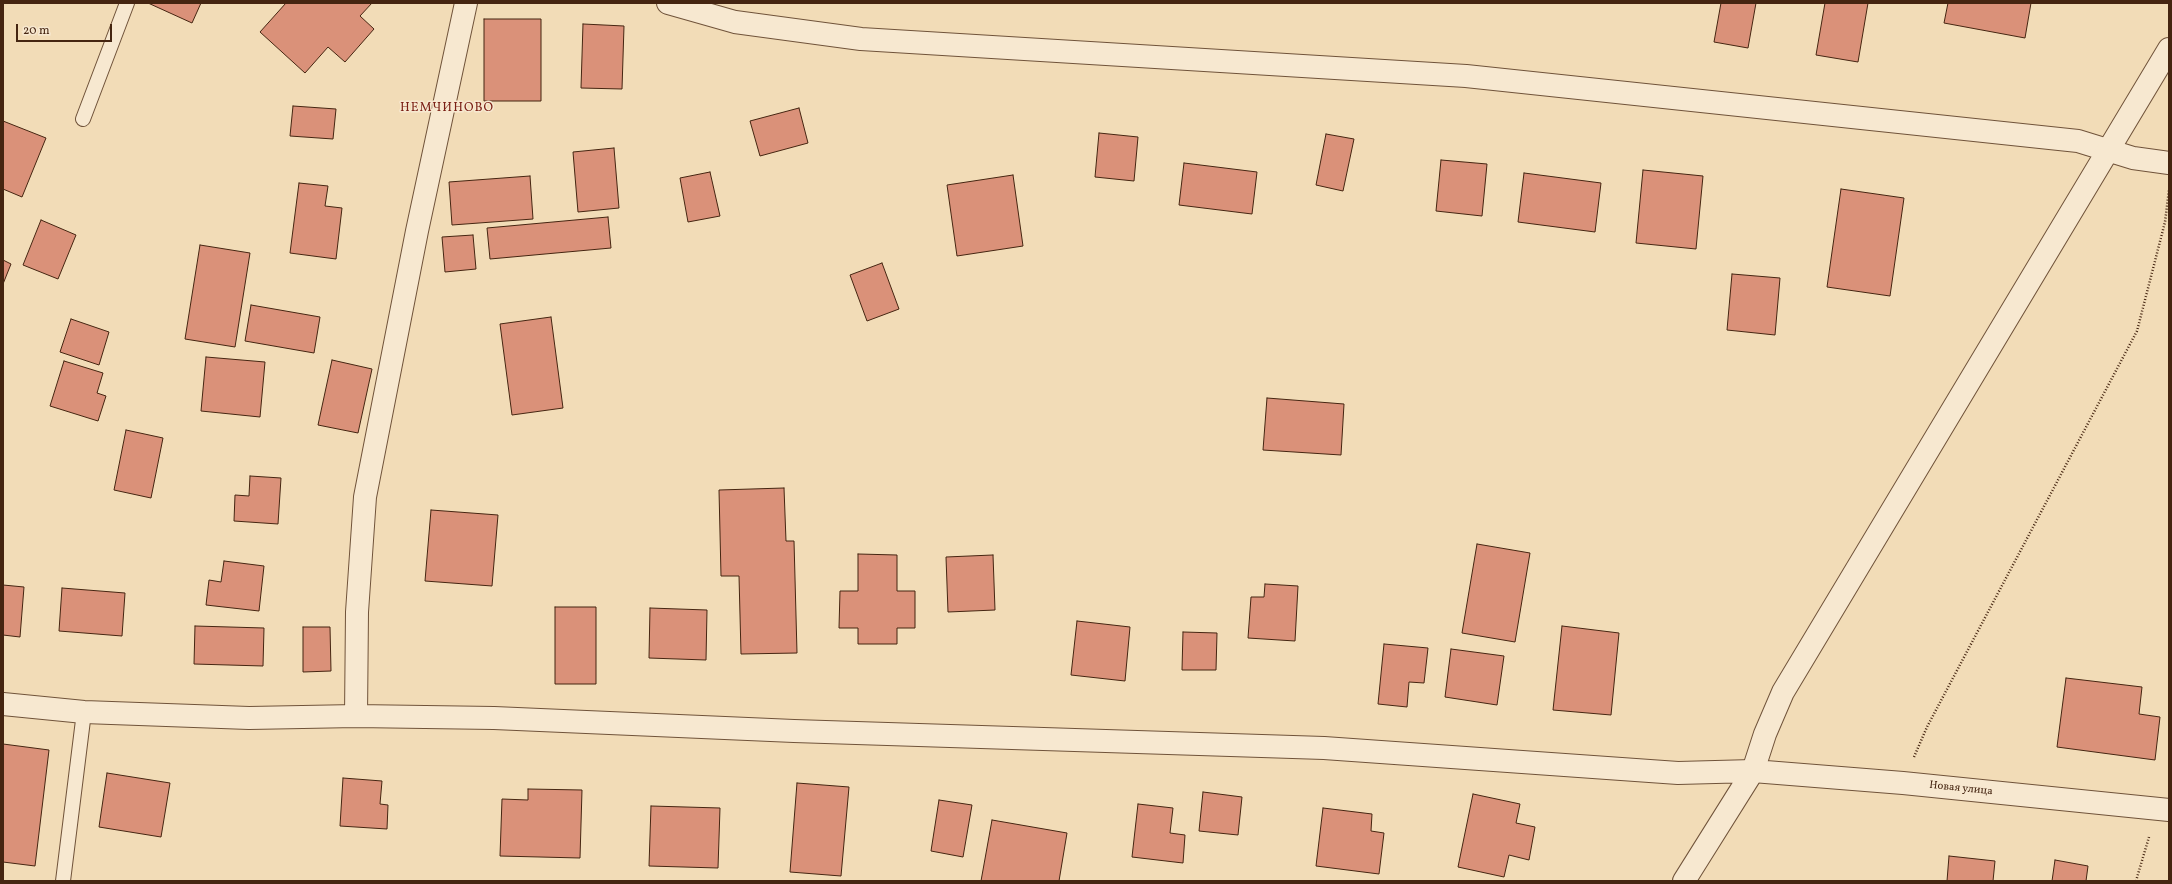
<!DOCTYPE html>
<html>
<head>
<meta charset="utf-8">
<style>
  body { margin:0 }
  #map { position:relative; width:2172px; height:884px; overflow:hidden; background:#f2dcb7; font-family:Vollkorn,serif }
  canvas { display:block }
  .frame { position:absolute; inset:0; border:4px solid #452511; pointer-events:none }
  .scale { position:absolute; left:16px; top:24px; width:96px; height:18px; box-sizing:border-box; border:2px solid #452511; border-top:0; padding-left:5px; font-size:12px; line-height:14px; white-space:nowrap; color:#452511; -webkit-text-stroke:3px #f7e8d0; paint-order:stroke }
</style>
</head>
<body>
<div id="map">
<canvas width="2172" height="884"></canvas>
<div class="frame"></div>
<div class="scale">20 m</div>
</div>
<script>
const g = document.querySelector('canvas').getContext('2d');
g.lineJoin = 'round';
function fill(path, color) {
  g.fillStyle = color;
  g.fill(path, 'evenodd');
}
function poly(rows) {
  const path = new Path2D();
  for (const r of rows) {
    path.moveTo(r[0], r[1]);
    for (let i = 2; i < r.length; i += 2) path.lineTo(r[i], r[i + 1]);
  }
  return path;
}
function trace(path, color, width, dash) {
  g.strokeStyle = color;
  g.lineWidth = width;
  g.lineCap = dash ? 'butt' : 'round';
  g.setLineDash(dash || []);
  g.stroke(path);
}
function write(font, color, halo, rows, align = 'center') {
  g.font = font + ' Vollkorn,serif';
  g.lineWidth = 3;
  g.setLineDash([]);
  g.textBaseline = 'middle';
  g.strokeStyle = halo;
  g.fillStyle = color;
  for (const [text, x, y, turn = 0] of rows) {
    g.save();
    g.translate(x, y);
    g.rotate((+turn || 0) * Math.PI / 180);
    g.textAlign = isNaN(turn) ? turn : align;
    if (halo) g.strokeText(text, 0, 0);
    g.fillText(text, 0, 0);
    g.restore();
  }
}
const building = poly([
  [148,3,201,3,192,23,148,3],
  [286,3,372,3,360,16,374,29,345,62,328,47,305,73,260,32,286,3],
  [1721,3,1756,3,1748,48,1714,42,1721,3],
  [1825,3,1868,3,1858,62,1816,55,1825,3],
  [1948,3,2031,3,2025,38,1944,23,1948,3],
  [484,19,541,19,541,101,484,101,484,19],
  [583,24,624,26,622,89,581,88,583,24],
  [293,106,336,109,333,139,290,136,293,106],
  [799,108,808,143,760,156,750,121,799,108],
  [3,121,46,138,22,197,3,189,3,121],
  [1099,133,1138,137,1134,181,1095,177,1099,133],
  [1326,134,1354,139,1343,191,1316,185,1326,134],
  [614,148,619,208,578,212,573,152,614,148],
  [1441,160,1487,164,1482,216,1436,211,1441,160],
  [1184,163,1257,172,1252,214,1179,205,1184,163],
  [1643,170,1703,176,1696,249,1636,243,1643,170],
  [710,172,720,216,688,222,680,178,710,172],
  [1524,173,1601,183,1595,232,1518,222,1524,173],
  [1013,175,1023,246,957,256,947,185,1013,175],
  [530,176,533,219,452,225,449,182,530,176],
  [299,183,328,186,325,206,342,208,336,259,290,253,299,183],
  [1841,189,1904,198,1890,296,1827,287,1841,189],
  [608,217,611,248,490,259,487,228,608,217],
  [41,220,76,235,58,279,23,265,41,220],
  [473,235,476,269,445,272,442,237,473,235],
  [200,245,250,253,235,347,185,339,200,245],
  [3,260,11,264,3,284,3,260],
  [882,263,899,309,867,321,850,275,882,263],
  [1732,274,1780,278,1775,335,1727,330,1732,274],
  [251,305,320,317,314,353,245,341,251,305],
  [551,317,563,408,512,415,500,324,551,317],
  [71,319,109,332,99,365,60,352,71,319],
  [206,357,265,362,260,417,201,411,206,357],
  [332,360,372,369,358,433,318,425,332,360],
  [64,361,103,373,97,393,106,396,98,421,50,406,64,361],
  [1267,398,1344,404,1341,455,1263,450,1267,398],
  [126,430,163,438,151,498,114,490,126,430],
  [250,476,281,478,278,524,234,521,235,495,249,496,250,476],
  [784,488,786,541,794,541,797,653,741,654,739,576,721,576,719,490,784,488],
  [431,510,498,515,492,586,425,581,431,510],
  [1477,544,1530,553,1515,642,1462,633,1477,544],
  [858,554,897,555,897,591,915,591,915,628,897,628,897,644,858,644,858,628,839,628,840,591,858,591,858,554],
  [993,555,995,610,948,612,946,557,993,555],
  [224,561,264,566,259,611,206,605,209,580,221,582,224,561],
  [1265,584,1298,586,1295,641,1248,638,1251,597,1264,597,1265,584],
  [3,585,24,587,20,637,3,635,3,585],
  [62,588,125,593,122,636,59,631,62,588],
  [555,607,596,607,596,684,555,684,555,607],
  [650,608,707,610,706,660,649,658,650,608],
  [1077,621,1130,627,1125,681,1071,675,1077,621],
  [195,626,264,628,263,666,194,664,195,626],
  [1562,626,1619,633,1611,715,1553,710,1562,626],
  [303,627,330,627,331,671,303,672,303,627],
  [1183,632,1217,633,1216,670,1182,670,1183,632],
  [1384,644,1428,648,1424,683,1409,682,1407,707,1378,704,1384,644],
  [1451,649,1504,656,1497,705,1445,697,1451,649],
  [2066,678,2142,687,2139,714,2160,717,2155,760,2057,747,2066,678],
  [3,744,49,750,35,866,3,862,3,744],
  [107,773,170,783,161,837,99,827,107,773],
  [343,778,382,781,380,804,388,805,387,829,340,826,343,778],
  [797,783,849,787,841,876,790,872,797,783],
  [528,789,582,790,580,858,500,856,502,799,528,800,528,789],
  [1203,792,1242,797,1238,835,1199,831,1203,792],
  [1473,794,1520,804,1516,823,1535,827,1529,860,1509,855,1504,877,1458,867,1473,794],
  [939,800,972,805,963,857,931,851,939,800],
  [1138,804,1173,808,1170,833,1185,835,1183,863,1132,857,1138,804],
  [651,806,720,808,718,868,649,866,651,806],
  [1323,808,1372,814,1371,831,1384,833,1379,874,1316,866,1323,808],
  [992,820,1067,833,1059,881,981,881,992,820],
  [1949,856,1995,861,1993,881,1947,881,1949,856],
  [2055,860,2088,866,2086,881,2052,881,2055,860]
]);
fill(building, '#da9179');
trace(building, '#452511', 1);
const service = poly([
  [83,119,127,3],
  [63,881,84,712]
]);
const minor = poly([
  [668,3,735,22,861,39,1466,76,2078,141,2133,158,2169,163],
  [3,704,84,712,249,718,356,716,494,718,794,731,1324,748,1678,773,1753,771],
  [356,716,357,612,365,497,417,231,466,3],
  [1684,881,1753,771]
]);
const tertiary = poly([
  [2169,49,1783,692,1765,734,1753,771,1903,783,2169,810]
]);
trace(service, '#70533a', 16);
trace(minor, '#70533a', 24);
trace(tertiary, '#70533a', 24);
trace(poly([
  [1914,757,1927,727,2137,331,2165,222,2169,190],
  [2136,881,2149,837]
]), '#452511', 2.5, [1, 2]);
trace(service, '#f7e8d0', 14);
trace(minor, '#f7e8d0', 22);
trace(tertiary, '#f7e8d0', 22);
write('11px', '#452511', '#f7e8d0', [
  ["Новая улица",1961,789,6]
]);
g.letterSpacing = '1px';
write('13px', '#7a1f14', '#f7e8d0', [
  ["НЕМЧИНОВО",447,109]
]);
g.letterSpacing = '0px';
</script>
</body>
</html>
